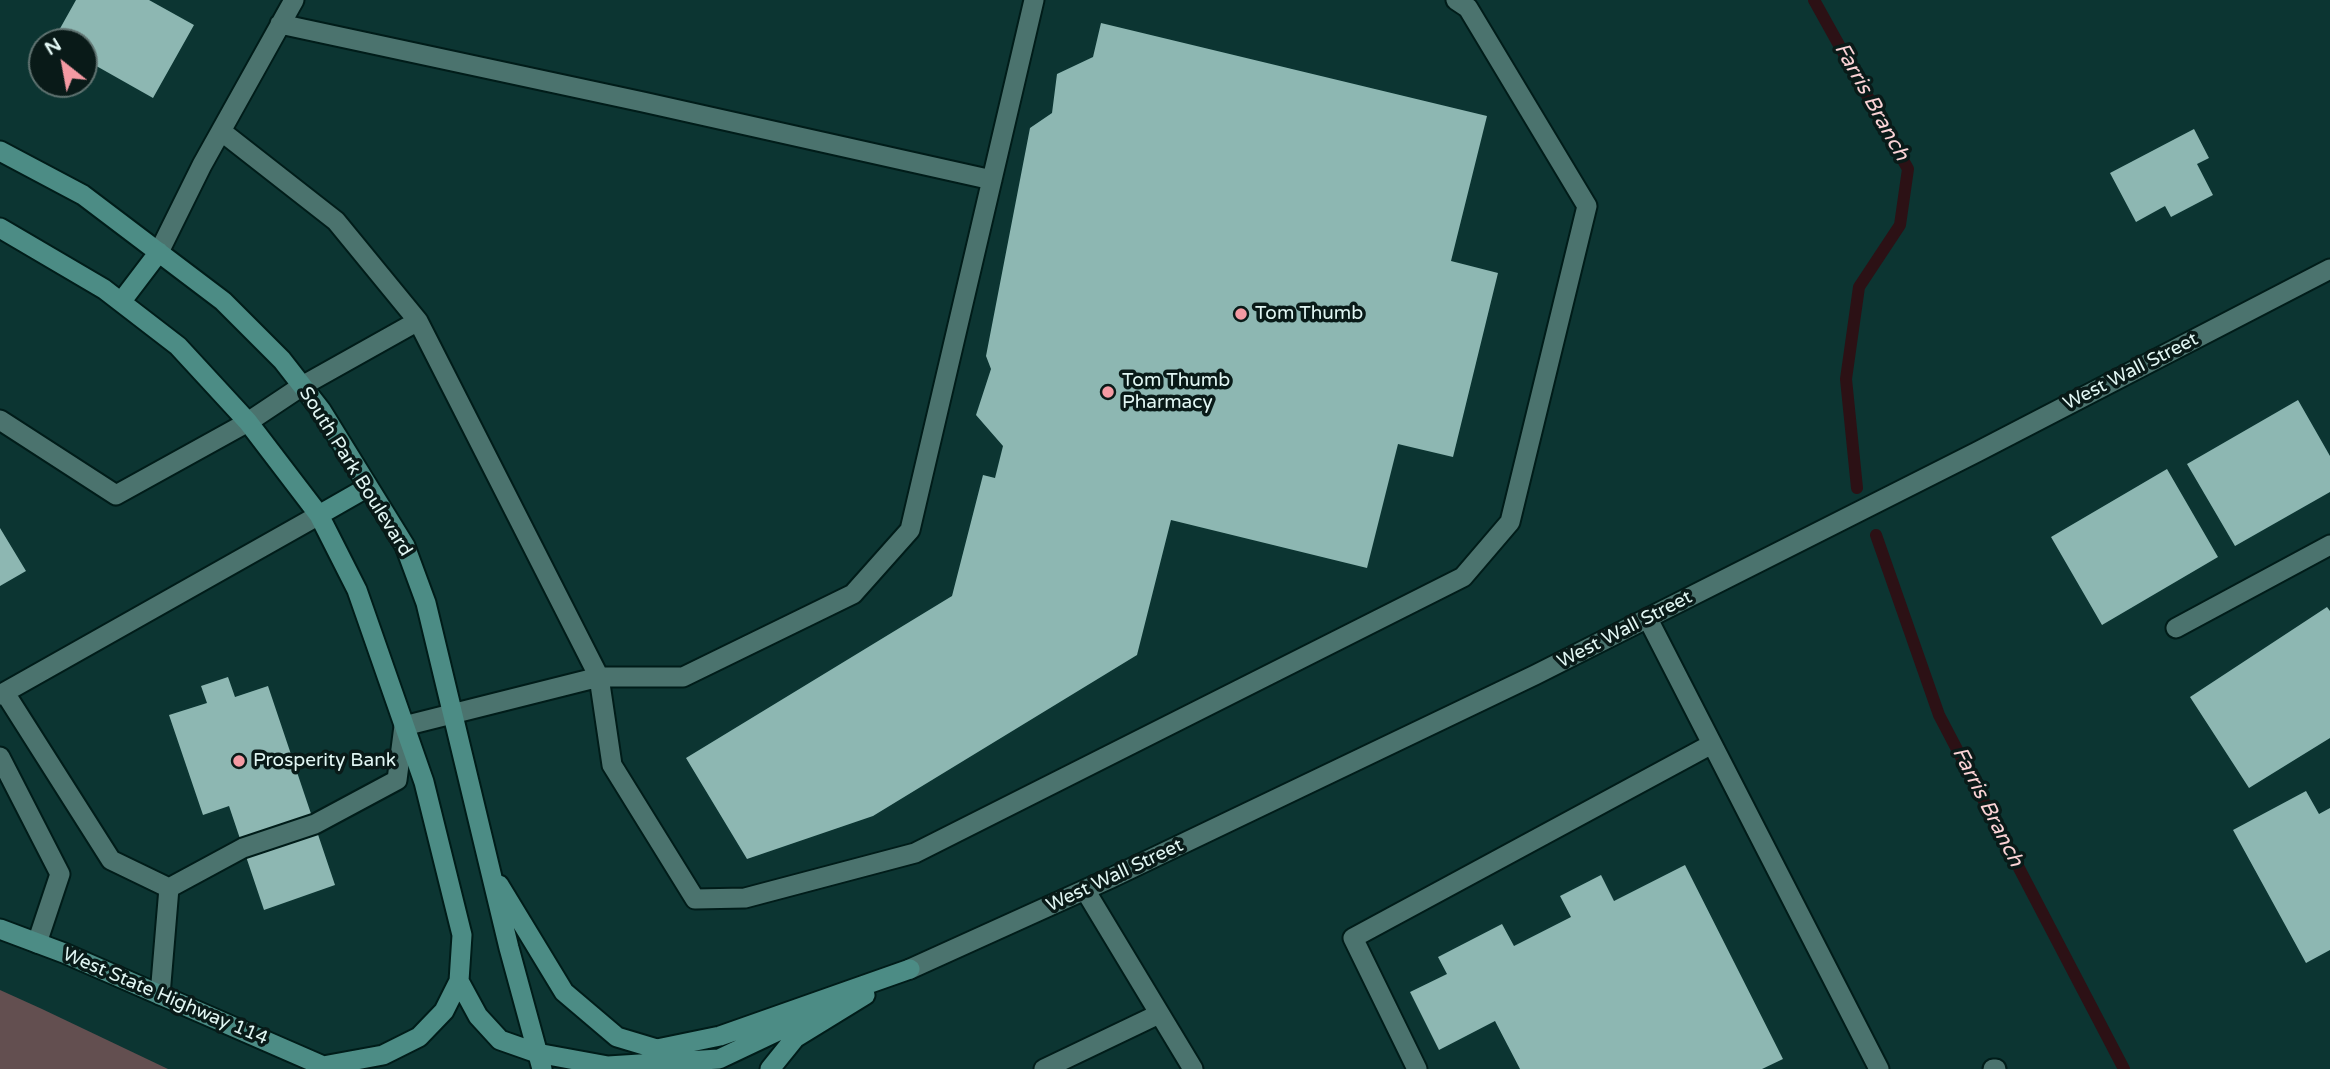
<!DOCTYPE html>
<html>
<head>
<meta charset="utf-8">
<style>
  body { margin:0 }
  #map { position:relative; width:2330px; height:1069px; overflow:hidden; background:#0c3532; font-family:"Varela Round",sans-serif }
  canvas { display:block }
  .north { position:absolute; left:28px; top:28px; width:70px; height:70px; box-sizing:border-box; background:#091a18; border:2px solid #5f7270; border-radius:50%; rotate:329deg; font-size:19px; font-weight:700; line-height:28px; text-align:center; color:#e1f6f3 }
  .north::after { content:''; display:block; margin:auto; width:24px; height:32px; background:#f49aa3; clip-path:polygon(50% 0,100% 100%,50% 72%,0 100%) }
</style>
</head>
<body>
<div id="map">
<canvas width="2330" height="1069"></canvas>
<div class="north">N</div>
</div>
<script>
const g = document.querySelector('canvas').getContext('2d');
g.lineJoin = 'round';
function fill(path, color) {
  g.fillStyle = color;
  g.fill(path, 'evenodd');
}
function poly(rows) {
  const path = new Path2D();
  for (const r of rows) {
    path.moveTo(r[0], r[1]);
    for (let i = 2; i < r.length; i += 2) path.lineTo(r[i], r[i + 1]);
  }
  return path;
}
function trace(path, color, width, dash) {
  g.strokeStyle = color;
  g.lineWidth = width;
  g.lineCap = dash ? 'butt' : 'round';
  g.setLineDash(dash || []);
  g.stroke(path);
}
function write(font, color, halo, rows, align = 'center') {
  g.font = font + ' "Varela Round",sans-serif';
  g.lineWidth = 7;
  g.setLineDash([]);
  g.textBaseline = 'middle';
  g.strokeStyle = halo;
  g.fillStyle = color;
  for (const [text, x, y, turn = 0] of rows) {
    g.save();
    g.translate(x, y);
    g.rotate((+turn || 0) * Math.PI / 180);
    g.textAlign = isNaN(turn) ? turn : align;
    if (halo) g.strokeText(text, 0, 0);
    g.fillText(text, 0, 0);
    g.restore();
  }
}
fill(poly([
  [0,990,42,1009,168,1069,0,1069]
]), '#634f50');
trace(poly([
  [1814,0,1908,169,1900,225,1859,287,1846,379,1857,488],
  [1876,535,1939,715,2124,1069]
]), '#2c1115', 12);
fill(poly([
  [76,0,149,0,194,25,153,98,84,59,84,42,53,41],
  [1101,23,1487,116,1451,261,1498,273,1453,457,1398,444,1367,568,1171,520,1137,655,873,816,747,859,686,758,952,596,983,475,995,478,1003,446,976,415,991,369,986,356,1030,128,1052,113,1057,74,1093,57],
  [2194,129,2209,158,2197,164,2213,195,2171,217,2165,206,2136,222,2110,173],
  [2298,400,2330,456,2330,492,2235,546,2187,464],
  [2167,469,2218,557,2102,625,2051,537],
  [0,528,26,571,0,586],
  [2327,607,2330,611,2330,738,2249,788,2190,697],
  [228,677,235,697,268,686,335,885,264,910,229,806,203,815,169,715,207,703,201,686],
  [2306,791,2319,814,2330,808,2330,950,2306,963,2233,830],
  [1685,865,1783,1059,1762,1069,1520,1069,1495,1021,1439,1050,1410,992,1447,974,1438,957,1502,924,1514,946,1571,917,1560,896,1601,875,1614,901]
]), '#8db7b2');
const service = poly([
  [280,24,643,102,992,180],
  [221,131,336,221,418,321],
  [159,252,202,165,294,0],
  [0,420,116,495,248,422,302,386,418,321,599,677,612,765,695,899,745,898,915,853,1463,577,1510,522,1587,206,1468,8,1456,0],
  [1648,619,1879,1069],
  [2176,628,2330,545],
  [5,693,111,860,169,888,160,995],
  [0,695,319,515],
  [0,757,60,874,37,943],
  [169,888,243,848,315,824,397,780,404,726,599,677,683,677,853,594,910,530,1034,0],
  [1085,890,1193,1069],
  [1044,1069,1159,1014],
  [1417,1069,1353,938,1712,744],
  [1993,1069,1996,1069]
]);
const tertiary = poly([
  [910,969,1111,878,1535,675,1977,452,2330,269]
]);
const secondary = poly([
  [0,151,83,195,223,301,282,360,321,410,405,546,426,603,509,948,542,1069],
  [0,228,104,289,178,346,248,422,319,515,357,590,424,782,462,935,459,981,444,1011,419,1037,383,1055,323,1066],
  [121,302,159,252],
  [319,515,368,487],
  [499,885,564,992,617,1037,657,1049,720,1036,910,969],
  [0,929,64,953,330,1069],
  [459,981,478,1016,500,1040,537,1053,608,1066,719,1059,814,1014],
  [770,1069,795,1038,865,995]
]);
trace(service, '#001c19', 23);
trace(tertiary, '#001c19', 23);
trace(secondary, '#001c19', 23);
trace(service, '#4b736e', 19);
trace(tertiary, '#4b736e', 19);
trace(secondary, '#4c8c85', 19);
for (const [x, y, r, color] of [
  [1241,314,7,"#f49aa3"],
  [1108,392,7,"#f49aa3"],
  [239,761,7,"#f49aa3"]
]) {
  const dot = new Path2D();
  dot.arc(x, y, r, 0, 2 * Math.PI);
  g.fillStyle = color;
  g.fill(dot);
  trace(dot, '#091a18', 2.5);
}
write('19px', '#e1f6f3', '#091a18', [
  ["Tom Thumb",1255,314],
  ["Tom Thumb",1122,381],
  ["Pharmacy",1122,403],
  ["Prosperity Bank",253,761]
], 'left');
write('19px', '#e1f6f3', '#091a18', [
  ["West Wall Street",2131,372,-27],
  ["South Park Boulevard",355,472,58],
  ["West Wall Street",1625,630,-27],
  ["West Wall Street",1115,876,-25],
  ["West State Highway 114",165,997,23]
]);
write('italic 21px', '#fbd3d6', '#091a18', [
  ["Farris Branch",1871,102,61],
  ["Farris Branch",1987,807,63]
]);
</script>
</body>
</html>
